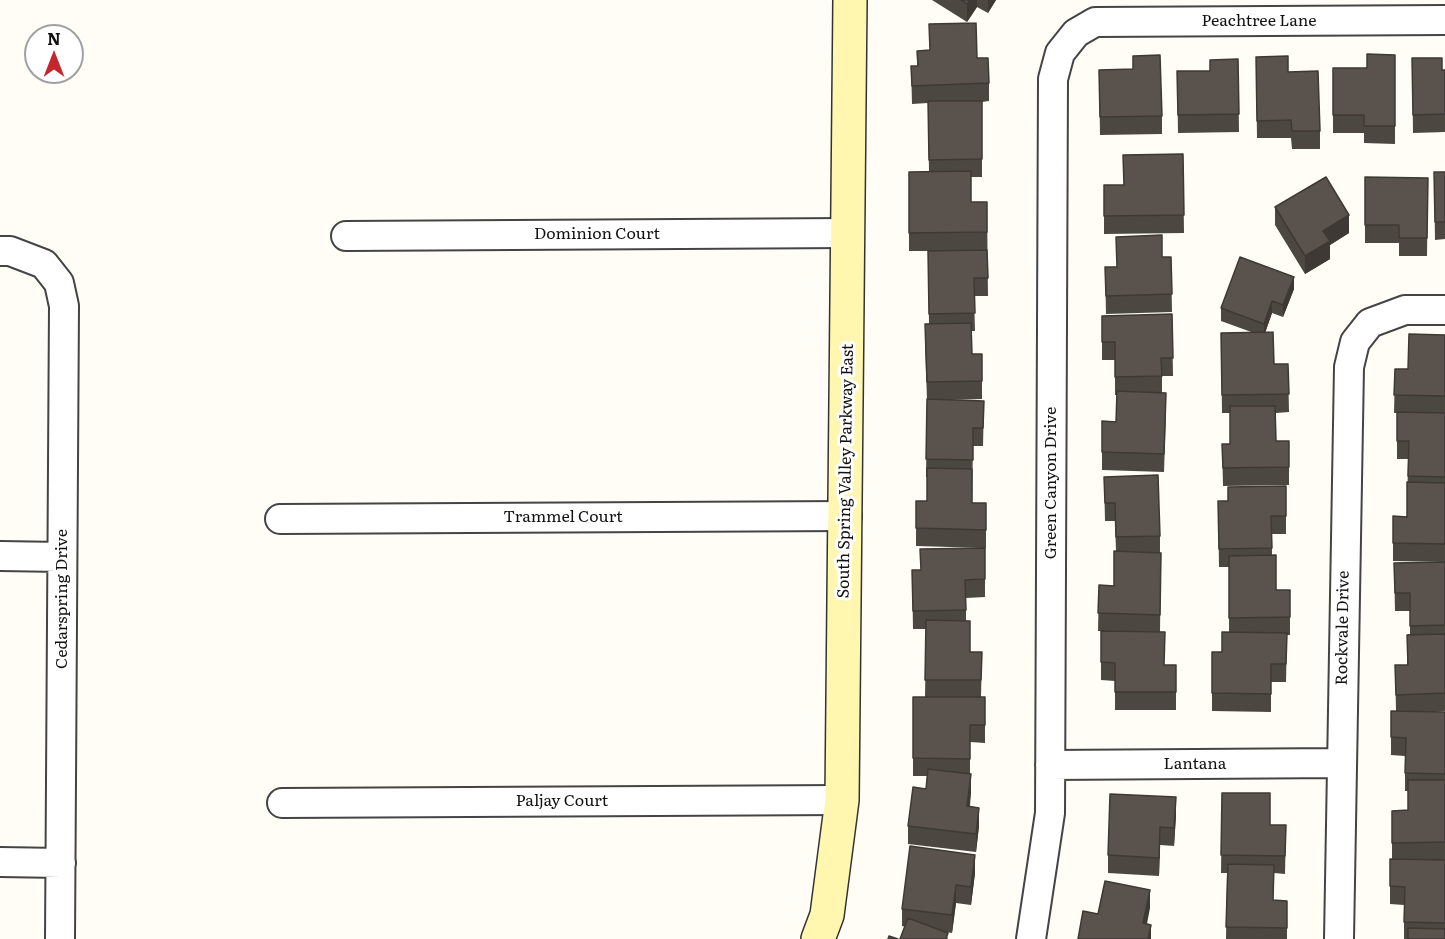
<!DOCTYPE html>
<html>
<head>
<meta charset="utf-8">
<style>
  body { margin:0 }
  #map { position:relative; width:1445px; height:939px; overflow:hidden; background:#fffdf5; font-family:Literata,serif }
  canvas { display:block }
  .north { position:absolute; left:24px; top:24px; width:60px; height:60px; box-sizing:border-box; background:#fff; border:2px solid #a0a0a0; border-radius:50%; rotate:0deg; font-size:16px; font-weight:700; line-height:24px; text-align:center; color:#111 }
  .north::after { content:''; display:block; margin:auto; width:21px; height:27px; background:#c4262e; clip-path:polygon(50% 0,100% 100%,50% 72%,0 100%) }
</style>
</head>
<body>
<div id="map">
<canvas width="1445" height="939"></canvas>
<div class="north">N</div>
</div>
<script>
const g = document.querySelector('canvas').getContext('2d');
g.lineJoin = 'round';
function poly(rows) {
  const path = new Path2D();
  for (const r of rows) {
    path.moveTo(r[0], r[1]);
    for (let i = 2; i < r.length; i += 2) path.lineTo(r[i], r[i + 1]);
  }
  return path;
}
function trace(path, color, width, dash) {
  g.strokeStyle = color;
  g.lineWidth = width;
  g.lineCap = dash ? 'butt' : 'round';
  g.setLineDash(dash || []);
  g.stroke(path);
}
function fill(path, color) {
  g.fillStyle = color;
  g.fill(path, 'evenodd');
}
function write(font, color, halo, rows, align = 'center') {
  g.font = font + ' Literata,serif';
  g.lineWidth = 6;
  g.setLineDash([]);
  g.textBaseline = 'middle';
  g.strokeStyle = halo;
  g.fillStyle = color;
  for (const [text, x, y, turn = 0] of rows) {
    g.save();
    g.translate(x, y);
    g.rotate((+turn || 0) * Math.PI / 180);
    g.textAlign = isNaN(turn) ? turn : align;
    if (halo) g.strokeText(text, 0, 0);
    g.fillText(text, 0, 0);
    g.restore();
  }
}
const street = poly([
  [346,236,848,233],
  [0,251,10,251,44,264,59,283,64,306,60,939],
  [280,519,847,516],
  [0,556,62,557],
  [1050,765,1340,763],
  [282,803,842,800],
  [0,862,61,863],
  [1031,939,1050,813,1053,79,1060,53,1076,33,1095,22,1445,20],
  [1339,939,1349,367,1355,342,1370,323,1405,310,1445,310]
]);
const secondary = poly([
  [818,939,827,915,842,800,850,0]
]);
trace(street, '#444', 32);
trace(secondary, '#333', 36);
trace(street, '#fff', 28);
trace(secondary, '#fff6b0', 33);
fill(poly([
  [932,0,996,0,988,13,977,7,967,22],
  [929,24,977,58,989,83,989,101,982,102,982,177,971,177,971,202,987,202,988,296,974,296,975,331,971,331,972,354,982,354,982,399,947,400,984,401,983,446,973,446,972,503,986,503,986,548,985,548,985,597,966,598,966,621,970,652,982,652,981,697,985,697,985,743,970,742,970,774,971,792,970,806,979,826,976,852,908,844,908,826,926,789,927,776,913,776,913,697,925,697,926,629,913,629,912,570,921,570,983,548,916,546,916,501,927,501,927,477,926,477,927,400,925,342,929,324,928,251,964,251,909,251,909,172,929,172,928,103,912,104,911,66,917,66,917,51,930,50],
  [1395,55,1395,144,1364,143,1364,133,1333,133,1333,68,1367,68],
  [1256,57,1288,72,1320,131,1320,149,1292,149,1291,138,1257,138],
  [1412,58,1442,70,1445,70,1445,132,1413,133],
  [1238,59,1239,132,1178,133,1177,71,1210,71],
  [1099,70,1162,116,1162,134,1100,135],
  [1183,154,1184,233,1104,234,1104,185,1124,185],
  [1434,172,1445,172,1445,239,1435,240],
  [1365,177,1428,178,1427,256,1399,256,1399,243,1365,243],
  [1275,207,1349,233,1330,245,1330,259,1305,274,1275,225],
  [1162,257,1171,257,1172,312,1106,314,1105,267,1117,267],
  [1294,289,1283,317,1272,313,1265,333,1274,364,1288,364,1289,412,1276,413,1276,441,1289,441,1289,485,1223,486,1222,444,1230,444,1230,413,1222,413,1221,333,1254,333,1221,321,1221,308],
  [1172,314,1173,376,1162,376,1162,393,1166,411,1164,472,1102,470,1102,421,1116,422,1117,395,1115,395,1115,360,1102,360,1102,316],
  [1445,335,1445,562,1393,561,1393,516,1407,517,1408,459,1397,459,1397,413,1394,413,1395,369,1408,369],
  [1104,477,1160,536,1160,553,1161,553,1160,632,1164,665,1176,665,1176,710,1115,710,1115,681,1101,680,1101,631,1098,631,1099,585,1114,586,1116,551,1115,521,1105,521],
  [1286,486,1286,534,1272,534,1272,555,1276,590,1290,590,1290,635,1287,635,1286,682,1271,682,1271,712,1212,711,1212,652,1222,652,1229,632,1229,567,1219,567,1218,501,1228,501],
  [1445,562,1445,711,1427,712,1445,712,1445,939,1404,939,1404,905,1390,904,1390,859,1392,859,1392,811,1408,810,1408,791,1405,791,1405,756,1391,755,1391,711,1396,711,1395,665,1407,665,1407,635,1410,634,1410,611,1395,611,1394,563],
  [1222,793,1270,825,1286,825,1285,874,1274,873,1273,900,1287,901,1287,939,1226,939,1227,873,1221,873],
  [1176,815,1174,846,1160,845,1159,876,1108,873,1108,855],
  [975,873,971,905,956,903,952,933,945,932,948,939,902,926,902,909]
]), '#4d4742');
fill(poly([
  [970,0,977,0,977,7,967,22,967,4],
  [988,0,996,0,988,13],
  [1349,215,1349,233,1330,245,1330,259,1305,274,1305,256,1323,231],
  [1294,277,1294,289,1283,317,1283,305],
  [1272,301,1272,313,1264,336,1264,324],
  [971,774,971,792,967,824,967,806],
  [1176,797,1176,815,1174,846,1174,828],
  [979,808,979,826,976,852,976,834],
  [1160,827,1160,845,1159,876,1159,858],
  [975,855,975,873,971,905,971,887],
  [956,885,956,903,952,933,952,915],
  [1150,890,1150,908,1144,939,1143,923],
  [1151,925,1151,939,1148,939]
]), '#3f3936');
const building = poly([
  [961,0,970,0,967,4,961,0],
  [976,23,977,58,988,58,989,83,912,86,911,66,918,66,917,51,930,50,929,24,976,23],
  [1367,54,1395,55,1395,126,1364,126,1364,115,1333,115,1333,68,1367,68,1367,54],
  [1160,55,1162,116,1100,117,1099,70,1133,69,1133,56,1160,55],
  [1288,56,1288,72,1318,71,1320,131,1292,131,1291,120,1257,121,1256,57,1288,56],
  [1412,58,1442,58,1442,70,1445,70,1445,114,1413,115,1412,58],
  [1238,59,1239,114,1178,115,1177,71,1210,71,1210,60,1238,59],
  [928,101,982,101,982,159,929,160,928,101],
  [1183,154,1184,215,1104,216,1104,185,1124,185,1123,155,1183,154],
  [971,171,971,202,987,202,987,232,909,233,909,172,971,171],
  [1434,172,1445,172,1445,222,1435,222,1434,172],
  [1326,177,1349,215,1323,231,1330,241,1305,256,1275,207,1326,177],
  [1365,177,1428,178,1427,238,1399,238,1399,225,1365,225,1365,177],
  [1162,235,1162,257,1171,257,1172,294,1106,296,1105,267,1117,267,1116,237,1162,235],
  [987,250,988,278,974,278,975,313,929,314,928,251,987,250],
  [1240,257,1294,277,1283,305,1272,301,1264,324,1221,308,1240,257],
  [1172,314,1173,358,1161,358,1162,376,1115,377,1115,342,1102,342,1102,316,1172,314],
  [971,323,972,354,982,354,982,381,927,382,925,324,971,323],
  [1273,332,1274,364,1288,364,1289,394,1222,395,1221,333,1273,332],
  [1409,334,1445,335,1445,396,1394,395,1395,369,1408,369,1409,334],
  [1117,391,1166,393,1164,454,1102,452,1102,421,1116,422,1117,391],
  [927,399,984,401,983,428,973,428,973,460,926,459,927,399],
  [1230,406,1275,406,1276,441,1289,441,1289,467,1223,468,1222,444,1230,444,1230,406],
  [1397,412,1445,413,1445,477,1408,476,1409,441,1397,441,1397,412],
  [927,468,972,469,972,503,986,503,986,530,916,528,916,501,927,501,927,468],
  [1158,475,1160,536,1116,537,1115,503,1105,503,1104,477,1158,475],
  [1407,482,1445,483,1445,544,1393,543,1393,516,1407,517,1407,482],
  [1286,486,1286,516,1271,516,1272,548,1219,549,1218,501,1228,501,1228,487,1286,486],
  [985,548,985,579,965,580,966,610,913,611,912,570,921,570,920,549,985,548],
  [1114,551,1161,553,1160,615,1098,613,1099,585,1114,586,1114,551],
  [1276,555,1276,590,1290,590,1290,617,1229,618,1229,556,1276,555],
  [1445,562,1445,625,1410,626,1410,593,1395,593,1394,563,1445,562],
  [926,620,970,621,970,652,982,652,981,680,925,680,926,620],
  [1101,631,1165,632,1164,665,1176,665,1176,692,1115,692,1115,663,1101,662,1101,631],
  [1222,632,1287,633,1286,664,1271,664,1271,694,1212,693,1212,652,1222,652,1222,632],
  [1445,634,1445,693,1396,695,1395,665,1408,665,1407,635,1445,634],
  [913,697,985,697,985,725,970,725,970,759,913,758,913,697],
  [1391,711,1445,712,1445,774,1405,773,1406,738,1391,737,1391,711],
  [928,769,971,774,967,806,979,808,976,834,908,826,913,787,926,789,928,769],
  [1408,780,1445,780,1445,842,1392,843,1392,811,1408,810,1408,780],
  [1222,793,1270,793,1270,825,1286,825,1285,856,1221,855,1222,793],
  [1110,794,1176,797,1174,828,1160,827,1159,858,1108,855,1110,794],
  [910,846,975,855,971,887,956,885,952,915,902,909,910,846],
  [1390,859,1445,860,1445,923,1404,922,1405,887,1390,886,1390,859],
  [1228,864,1274,865,1273,900,1287,901,1287,928,1226,927,1228,864],
  [1105,881,1150,890,1143,923,1151,925,1148,939,1078,939,1083,911,1098,914,1105,881],
  [908,918,948,933,946,939,900,939,908,918],
  [1408,928,1445,929,1445,939,1408,939,1408,928],
  [889,936,898,939,888,939,889,936]
]);
fill(building, '#5a524d');
trace(building, '#3f3936', 1.5);
write('16px', '#111', '#fff', [
  ["Peachtree Lane",1259,21],
  ["Dominion Court",597,234],
  ["South Spring Valley Parkway East",846,471,-89],
  ["Green Canyon Drive",1051,483,-90],
  ["Trammel Court",563,517],
  ["Cedarspring Drive",62,599,-90],
  ["Rockvale Drive",1343,628,-89],
  ["Lantana",1195,764],
  ["Paljay Court",562,801]
]);
</script>
</body>
</html>
